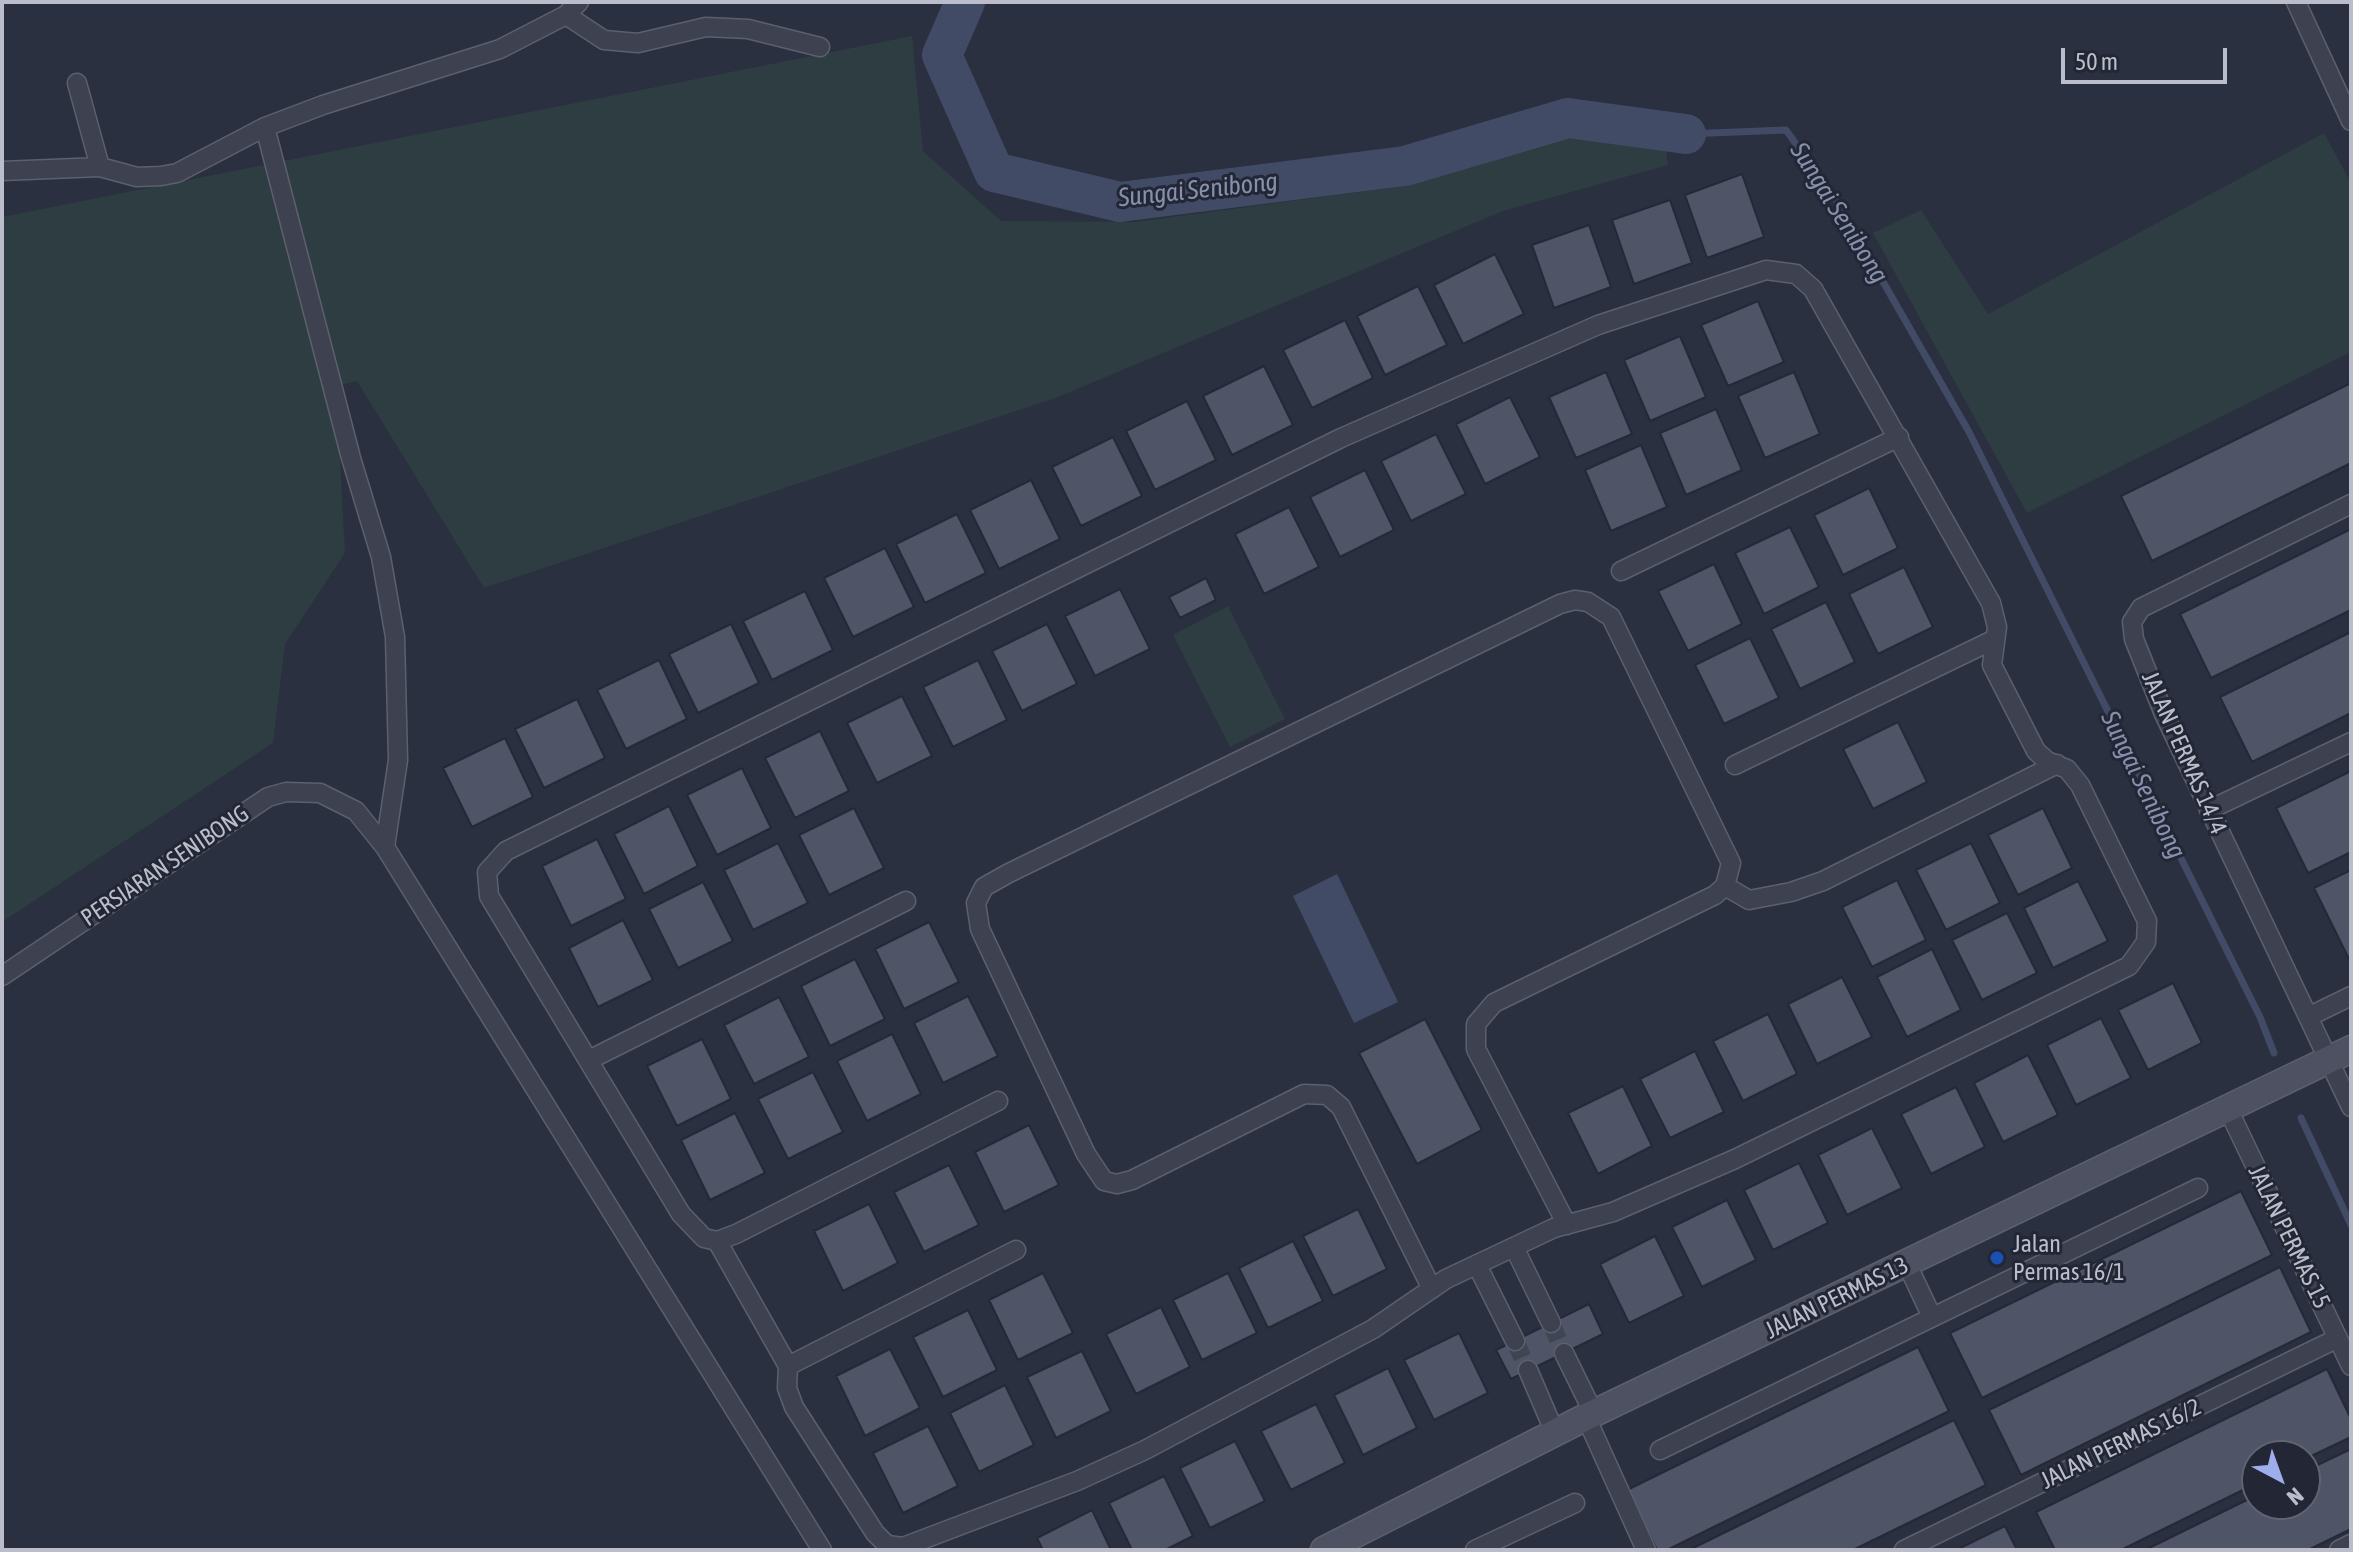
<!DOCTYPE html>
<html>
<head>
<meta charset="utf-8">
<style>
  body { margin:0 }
  #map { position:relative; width:2353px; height:1552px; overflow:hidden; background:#2a303f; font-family:"Asap Condensed",sans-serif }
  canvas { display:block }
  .frame { position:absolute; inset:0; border:4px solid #bbbeca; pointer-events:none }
  .north { position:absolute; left:2241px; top:1440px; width:80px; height:80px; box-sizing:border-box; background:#232735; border:2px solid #606371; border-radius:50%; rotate:139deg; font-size:22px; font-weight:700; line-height:32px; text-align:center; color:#bbbeca }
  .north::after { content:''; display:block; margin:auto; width:28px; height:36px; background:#9eaeec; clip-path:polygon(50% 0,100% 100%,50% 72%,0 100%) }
  .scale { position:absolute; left:2061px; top:48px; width:166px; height:36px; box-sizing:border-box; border:4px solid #bbbeca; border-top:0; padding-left:10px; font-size:24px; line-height:28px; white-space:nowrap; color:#bbbeca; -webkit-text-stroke:6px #232735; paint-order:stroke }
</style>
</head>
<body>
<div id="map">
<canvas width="2353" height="1552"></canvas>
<div class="frame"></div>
<div class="north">N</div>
<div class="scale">50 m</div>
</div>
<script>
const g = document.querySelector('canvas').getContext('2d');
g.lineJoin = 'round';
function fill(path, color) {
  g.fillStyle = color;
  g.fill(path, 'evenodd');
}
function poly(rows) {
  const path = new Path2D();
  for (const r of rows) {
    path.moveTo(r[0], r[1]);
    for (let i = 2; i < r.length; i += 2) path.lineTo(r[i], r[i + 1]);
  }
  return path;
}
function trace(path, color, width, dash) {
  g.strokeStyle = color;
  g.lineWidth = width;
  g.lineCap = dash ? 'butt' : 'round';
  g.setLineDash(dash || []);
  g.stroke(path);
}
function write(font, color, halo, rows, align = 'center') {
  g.font = font + ' "Asap Condensed",sans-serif';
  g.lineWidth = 6;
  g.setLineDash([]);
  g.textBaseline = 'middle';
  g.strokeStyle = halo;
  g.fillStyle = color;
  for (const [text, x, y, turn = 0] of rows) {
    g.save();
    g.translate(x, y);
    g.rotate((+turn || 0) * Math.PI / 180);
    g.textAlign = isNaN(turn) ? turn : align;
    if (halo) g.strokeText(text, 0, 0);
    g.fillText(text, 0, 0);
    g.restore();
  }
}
fill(poly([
  [912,36,923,151,1001,221,1135,222,1404,186,1571,133,1665,140,1668,165,1503,211,1058,397,484,588,357,381,336,386,345,553,285,644,273,743,2,922,2,217],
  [2324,133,2351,183,2351,352,2027,513,1873,233,1921,210,1988,314],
  [1228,606,1285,719,1230,747,1173,635]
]), '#2d3d41');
fill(poly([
  [1337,874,1398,1002,1354,1023,1293,896]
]), '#424b66');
trace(poly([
  [1686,134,1786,130,1838,203,1969,432,2260,1017,2274,1053],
  [2301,1118,2351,1225]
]), '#424b66', 7);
trace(poly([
  [965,2,942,55,994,172,1120,202,1405,166,1568,118,1686,134]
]), '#424b66', 40);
const building = poly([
  [1742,174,1764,237,1707,258,1685,195,1742,174],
  [1670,200,1692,263,1634,284,1612,220,1670,200],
  [1589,225,1611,287,1554,308,1532,245,1589,225],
  [1495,254,1524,314,1463,344,1434,285,1495,254],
  [1418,286,1447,345,1385,375,1357,316,1418,286],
  [1758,301,1784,362,1728,386,1701,325,1758,301],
  [1345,320,1373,378,1312,408,1283,350,1345,320],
  [1680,336,1706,397,1650,421,1624,360,1680,336],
  [1264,366,1293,425,1232,455,1203,396,1264,366],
  [1606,372,1632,434,1576,458,1549,397,1606,372],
  [1794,372,1820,434,1765,458,1738,396,1794,372],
  [2351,383,2351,463,2152,561,2121,496,2351,383],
  [1510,397,1540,457,1485,484,1456,424,1510,397],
  [1187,401,1216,460,1155,490,1126,431,1187,401],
  [1716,409,1742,470,1686,495,1660,433,1716,409],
  [1436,434,1466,494,1411,521,1381,461,1436,434],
  [1113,437,1142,496,1081,526,1052,467,1113,437],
  [1641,445,1667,507,1611,531,1585,470,1641,445],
  [1365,470,1394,530,1340,557,1310,497,1365,470],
  [1031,480,1060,539,999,569,970,510,1031,480],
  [1869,488,1898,548,1843,575,1814,515,1869,488],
  [1289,507,1319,567,1264,594,1235,534,1289,507],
  [957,514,986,573,925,603,896,544,957,514],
  [1790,527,1819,587,1764,614,1735,553,1790,527],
  [2351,529,2351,610,2211,678,2180,614,2351,529],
  [885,548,914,607,853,637,824,578,885,548],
  [1714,564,1742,624,1688,651,1658,591,1714,564],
  [1904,567,1933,627,1878,654,1849,594,1904,567],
  [1206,578,1216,600,1180,618,1169,597,1206,578],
  [1120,589,1150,649,1095,676,1065,616,1120,589],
  [805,591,833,650,772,680,743,621,805,591],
  [1826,602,1855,662,1800,689,1771,629,1826,602],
  [731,624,759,683,698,713,669,654,731,624],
  [1047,624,1077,684,1022,711,992,651,1047,624],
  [2351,632,2351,713,2252,762,2220,697,2351,632],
  [1750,638,1779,698,1724,724,1695,665,1750,638],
  [659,660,687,719,626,749,597,690,659,660],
  [978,660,1007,720,953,747,923,687,978,660],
  [902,696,932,756,877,783,847,723,902,696],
  [577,699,605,758,544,788,515,729,577,699],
  [1898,722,1927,782,1873,809,1843,749,1898,722],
  [820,731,849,791,795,818,765,758,820,731],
  [505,738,533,797,472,827,443,768,505,738],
  [742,768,771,828,717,855,687,795,742,768],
  [2351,771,2351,852,2308,873,2276,808,2351,771],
  [669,806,698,866,644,894,614,834,669,806],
  [854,808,884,868,829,895,799,835,854,808],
  [2043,808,2072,868,2018,895,1988,835,2043,808],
  [597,839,626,899,571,926,542,866,597,839],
  [778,843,808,903,753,930,724,870,778,843],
  [1971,843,2000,903,1946,930,1916,870,1971,843],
  [2351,870,2351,960,2350,961,2314,888,2351,870],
  [1897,880,1926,940,1872,967,1842,907,1897,880],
  [2078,881,2108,941,2053,968,2024,908,2078,881],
  [703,882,733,941,678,968,649,909,703,882],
  [2007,913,2037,973,1982,1000,1952,940,2007,913],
  [623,920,653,980,598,1007,569,948,623,920],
  [929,922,959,982,904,1009,875,949,929,922],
  [1932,949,1961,1010,1907,1037,1877,977,1932,949],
  [855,959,885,1019,830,1046,801,986,855,959],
  [1842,977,1872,1037,1817,1064,1788,1004,1842,977],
  [2173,983,2202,1043,2148,1070,2118,1010,2173,983],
  [968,996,998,1056,943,1083,914,1023,968,996],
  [779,997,809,1057,754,1084,724,1025,779,997],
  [1768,1014,1797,1074,1743,1101,1713,1041,1768,1014],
  [2101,1018,2131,1078,2076,1105,2047,1045,2101,1018],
  [1425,1019,1482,1130,1417,1164,1359,1053,1425,1019],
  [892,1034,921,1094,867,1121,837,1061,892,1034],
  [702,1039,731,1099,677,1126,647,1066,702,1039],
  [1695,1051,1724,1112,1670,1138,1640,1079,1695,1051],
  [2028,1055,2058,1115,2003,1142,1974,1083,2028,1055],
  [813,1072,843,1132,788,1159,758,1099,813,1072],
  [1623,1086,1652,1146,1598,1174,1568,1113,1623,1086],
  [1956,1087,1985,1147,1931,1174,1901,1114,1956,1087],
  [735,1113,765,1173,710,1200,681,1140,735,1113],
  [1029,1125,1059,1185,1004,1212,975,1152,1029,1125],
  [1872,1128,1902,1188,1847,1215,1818,1155,1872,1128],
  [1799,1163,1828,1223,1773,1250,1744,1190,1799,1163],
  [949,1165,979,1225,924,1252,894,1192,949,1165],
  [2241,1191,2272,1255,1982,1398,1950,1333,2241,1191],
  [1727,1200,1756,1260,1702,1287,1672,1227,1727,1200],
  [869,1204,898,1263,843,1291,814,1231,869,1204],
  [1358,1209,1387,1269,1333,1296,1303,1236,1358,1209],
  [1655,1236,1684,1296,1629,1323,1600,1264,1655,1236],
  [1293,1241,1323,1301,1268,1328,1239,1268,1293,1241],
  [2280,1267,2311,1332,2021,1475,1989,1410,2280,1267],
  [1043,1273,1073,1333,1018,1360,989,1300,1043,1273],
  [1228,1273,1257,1333,1202,1360,1173,1300,1228,1273],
  [1589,1304,1603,1334,1511,1379,1496,1350,1589,1304],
  [1161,1307,1190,1367,1136,1394,1106,1334,1161,1307],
  [968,1310,997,1370,943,1397,913,1337,968,1310],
  [1459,1333,1488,1393,1434,1420,1404,1360,1459,1333],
  [1918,1347,1949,1411,1667,1550,1657,1550,1627,1490,1918,1347],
  [890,1349,920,1408,865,1436,836,1376,890,1349],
  [1082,1351,1111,1411,1056,1438,1027,1377,1082,1351],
  [1388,1368,1417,1428,1363,1455,1334,1395,1388,1368],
  [2327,1369,2351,1419,2351,1437,2305,1459,2305,1456,2257,1456,2257,1483,2121,1550,2055,1550,2036,1512,2327,1369],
  [1005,1385,1034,1445,979,1472,950,1413,1005,1385],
  [1316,1404,1345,1463,1291,1490,1261,1431,1316,1404],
  [1954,1420,1986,1485,1853,1550,1689,1550,1954,1420],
  [928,1426,958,1486,903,1513,873,1453,928,1426],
  [1235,1441,1265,1501,1210,1528,1180,1468,1235,1441],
  [2351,1449,2351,1529,2308,1550,2145,1550,2257,1495,2257,1504,2305,1504,2305,1471,2351,1449],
  [1164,1476,1193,1536,1165,1550,1132,1550,1109,1503,1164,1476],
  [1092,1510,1111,1550,1043,1550,1037,1538,1092,1510],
  [2005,1526,2017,1550,1956,1550,2005,1526]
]);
fill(building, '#4f5466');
trace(building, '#252937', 2);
trace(poly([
  [1551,1323,1564,1353],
  [1515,1341,1528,1370]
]), '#404554', 18, [18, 9]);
const street = poly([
  [2296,2,2351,121],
  [566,15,604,40,638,43,706,27,748,29,820,47],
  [77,83,100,167,137,177,161,176,177,173,265,127,323,105,500,49,566,15,579,2],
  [265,127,351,458,381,557,395,637,398,760,385,847],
  [2,171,100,167],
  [2351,504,2141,608,2132,622,2134,639,2164,714,2351,1107],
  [1621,571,1899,437],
  [1735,765,1995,639],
  [2209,810,2351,742],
  [1725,886,1749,900,1791,892,1823,881,2057,764],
  [2,976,268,797,286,792,320,793,356,811,385,847,822,1550],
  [2308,1017,2351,996],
  [589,1060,906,901],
  [2228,1109,2351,1366],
  [717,1241,788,1366,787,1388,794,1407,875,1533,887,1545,903,1547,1077,1481,1145,1450,1373,1329,1446,1279,1554,1228,1613,1212,1735,1159,2129,966,2146,942,2147,921,2080,785,2067,769,2047,761,2036,751,1992,665,1997,627,1991,603,1813,289,1796,274,1766,270,1598,325,1341,438,506,851,487,872,489,896,681,1214,704,1238,717,1241,736,1234,998,1101],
  [1514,1247,1551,1323],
  [1907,1264,1931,1315],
  [1477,1265,1515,1341],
  [1432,1289,1341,1107,1327,1095,1304,1094,1132,1180,1117,1184,1104,1181,1086,1154,980,929,976,903,984,887,1009,873,1560,604,1575,600,1588,602,1611,617,1731,863,1725,886,1715,895,1494,1003,1476,1024,1476,1049,1567,1225],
  [1564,1353,1594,1414],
  [788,1366,1016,1250],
  [1528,1370,1555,1433],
  [1586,1417,1646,1550],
  [1660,1450,2198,1188],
  [1475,1550,1575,1503],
  [1904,1550,2338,1338],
  [2339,1550,2351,1544]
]);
const secondary = poly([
  [1324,1550,1586,1417,2351,1049]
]);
trace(street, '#5c606d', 21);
trace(secondary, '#5c606d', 29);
trace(street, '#3e4250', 18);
trace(secondary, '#4d5162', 26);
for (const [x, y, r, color] of [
  [1997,1258,8,"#1a4fb4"]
]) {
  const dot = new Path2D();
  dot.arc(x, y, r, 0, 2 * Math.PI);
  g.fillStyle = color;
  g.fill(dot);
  trace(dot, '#232735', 3);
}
write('24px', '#bbbeca', '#232735', [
  ["JALAN PERMAS 14/4",2184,753,66],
  ["PERSIARAN SENIBONG",165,866,-34],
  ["JALAN PERMAS 15",2289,1237,64],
  ["JALAN PERMAS 13",1837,1298,-26],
  ["JALAN PERMAS 16/2",2121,1444,-26]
]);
write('24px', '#bbbeca', '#232735', [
  ["Jalan",2013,1244],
  ["Permas 16/1",2013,1272]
], 'left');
write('italic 26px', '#8690ad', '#232735', [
  ["Sungai Senibong",1198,190,-6],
  ["Sungai Senibong",1839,213,58],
  ["Sungai Senibong",2143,785,64]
]);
</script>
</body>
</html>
